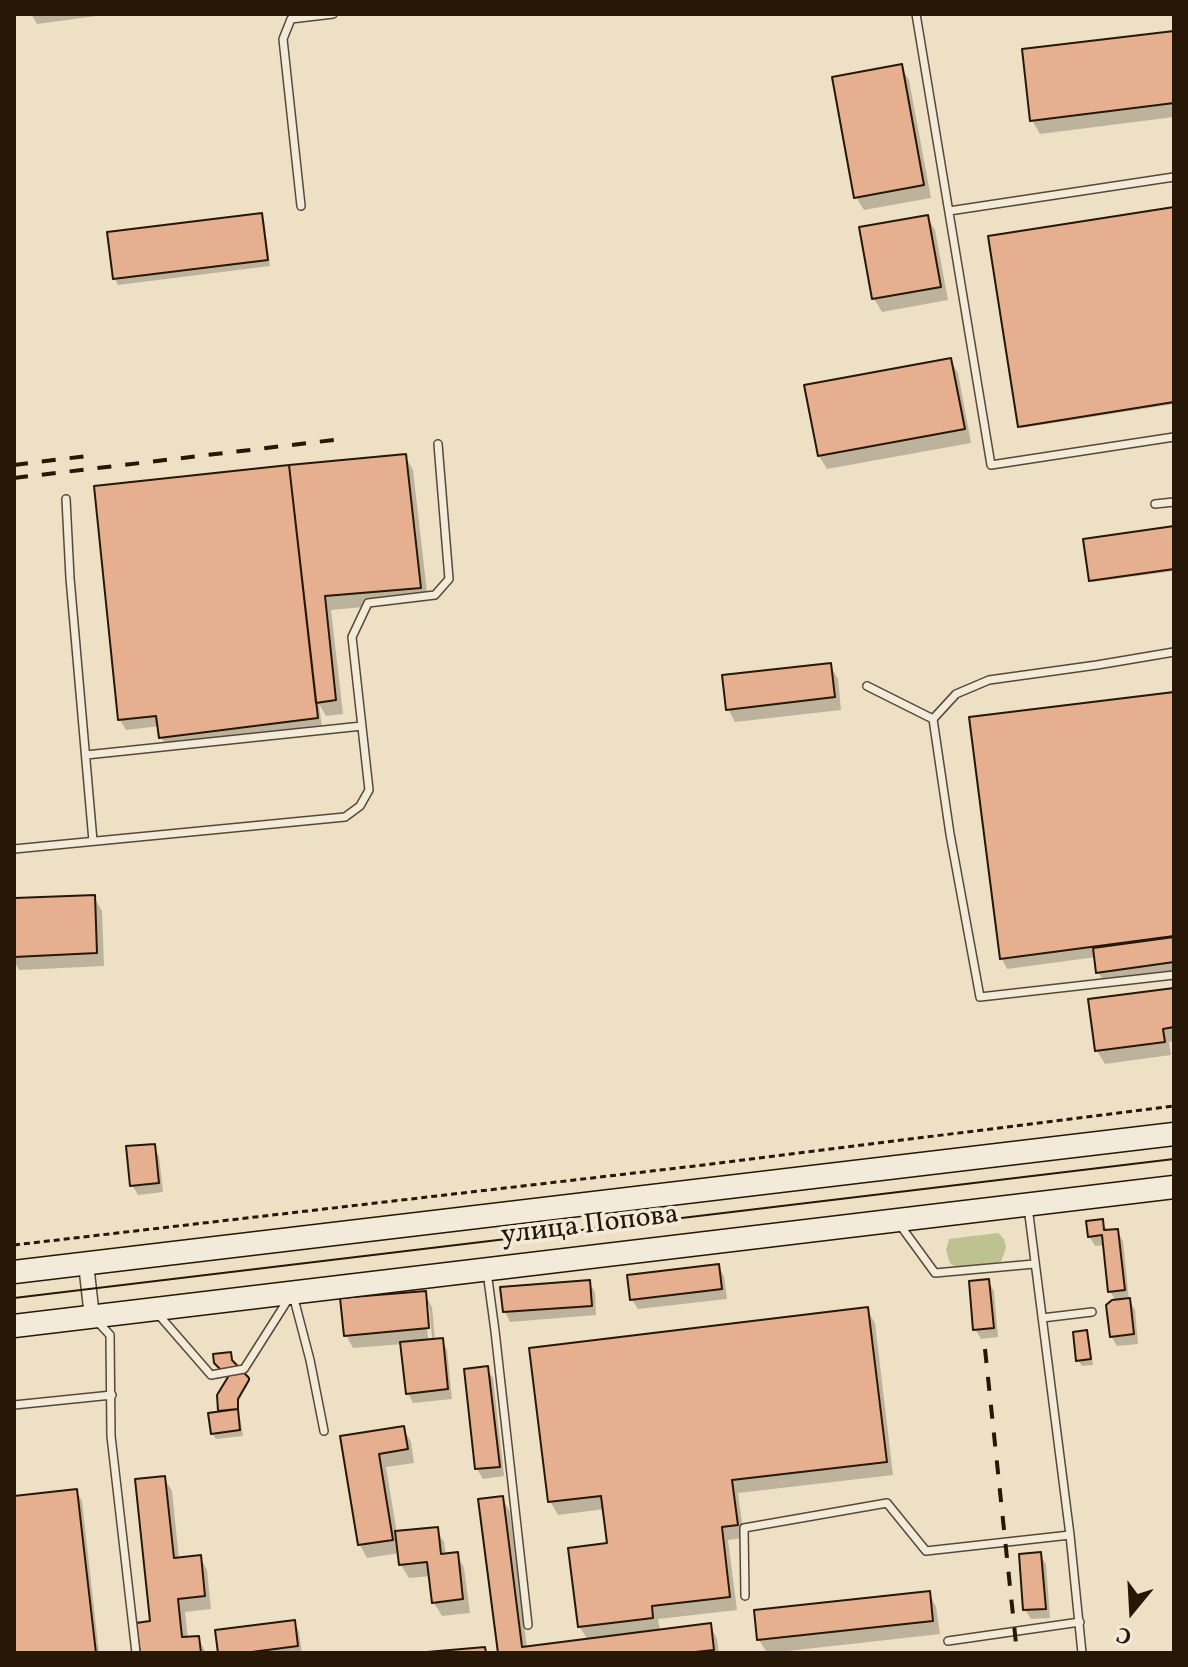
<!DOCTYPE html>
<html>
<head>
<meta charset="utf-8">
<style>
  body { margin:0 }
  #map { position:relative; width:1188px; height:1667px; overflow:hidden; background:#ede0c5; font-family:Vollkorn,serif }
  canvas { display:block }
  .frame { position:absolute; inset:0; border:16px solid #261707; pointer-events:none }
  .north { position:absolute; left:1092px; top:1571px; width:80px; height:80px; -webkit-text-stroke:6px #f3ebd9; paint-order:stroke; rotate:198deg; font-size:22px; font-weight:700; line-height:32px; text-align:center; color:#261707 }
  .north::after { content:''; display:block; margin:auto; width:28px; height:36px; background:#261707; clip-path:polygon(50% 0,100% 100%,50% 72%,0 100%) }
</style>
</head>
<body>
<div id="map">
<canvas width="1188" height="1667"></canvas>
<div class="frame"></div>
<div class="north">С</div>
</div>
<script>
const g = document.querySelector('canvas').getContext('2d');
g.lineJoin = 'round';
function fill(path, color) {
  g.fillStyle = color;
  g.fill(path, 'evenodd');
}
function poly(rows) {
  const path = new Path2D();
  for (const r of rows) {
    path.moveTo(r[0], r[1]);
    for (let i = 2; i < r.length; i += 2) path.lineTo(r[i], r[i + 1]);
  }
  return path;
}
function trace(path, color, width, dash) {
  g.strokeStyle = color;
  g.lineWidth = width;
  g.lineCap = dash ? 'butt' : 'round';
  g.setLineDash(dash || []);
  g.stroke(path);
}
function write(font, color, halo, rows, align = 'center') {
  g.font = font + ' Vollkorn,serif';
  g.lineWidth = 7;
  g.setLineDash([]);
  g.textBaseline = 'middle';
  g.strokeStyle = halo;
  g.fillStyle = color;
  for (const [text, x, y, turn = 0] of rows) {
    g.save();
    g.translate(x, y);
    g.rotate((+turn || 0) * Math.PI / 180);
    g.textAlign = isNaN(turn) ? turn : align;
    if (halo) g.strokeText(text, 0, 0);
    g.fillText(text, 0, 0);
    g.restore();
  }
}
fill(poly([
  [998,1233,1004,1239,1006,1248,1001,1262,956,1267,950,1263,946,1250,949,1239]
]), '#bec190');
fill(poly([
  [31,14,111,14,37,24],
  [1174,33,1174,117,1040,134,1032,120],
  [901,67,909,80,931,198,864,210,856,197],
  [1174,209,1174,404,1021,428,1020,426],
  [261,215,264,221,270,266,118,285,115,278],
  [927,217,935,230,948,300,882,312,874,299],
  [950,360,958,373,971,443,827,469,819,456],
  [405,456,413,470,428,601,331,610,343,714,326,716,319,704,322,728,167,747,161,737,160,726,126,730,120,720],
  [1174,528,1174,571,1092,582,1091,580],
  [830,665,838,679,841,710,735,722,728,709],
  [1174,694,1174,977,1106,986,1098,972,1096,957,1007,969,1002,959],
  [94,897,102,911,104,966,19,970,14,961,14,920],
  [1174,990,1174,1041,1169,1042,1171,1055,1105,1064,1097,1051],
  [153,1146,159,1156,163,1192,138,1195,132,1185],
  [1102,1221,1108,1232,1117,1231,1123,1241,1129,1300,1135,1310,1138,1344,1117,1346,1111,1336,1116,1301,1110,1291,1105,1245,1095,1246,1089,1236],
  [718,1266,724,1276,727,1299,638,1309,632,1300],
  [988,1281,994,1291,998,1337,981,1339,975,1329],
  [589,1282,595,1292,596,1315,510,1322,505,1312],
  [424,1293,432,1307,435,1340,442,1340,447,1350,452,1399,413,1403,408,1393,403,1344,353,1348,346,1335],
  [425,1305,429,1305,432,1338,428,1338],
  [867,1310,875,1323,893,1475,738,1493,744,1538,728,1540,737,1610,658,1619,660,1631,710,1625,717,1639,719,1653,500,1653,502,1498,510,1512,527,1648,588,1640,579,1626,609,1545,605,1509,558,1515,550,1501],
  [1086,1332,1089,1338,1093,1365,1082,1366,1078,1360],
  [230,1354,233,1363,249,1382,238,1402,237,1411,240,1417,243,1436,216,1439,212,1433,222,1413,220,1411,230,1378],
  [487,1369,493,1378,504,1476,483,1479,477,1469],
  [403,1428,411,1442,414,1463,386,1467,397,1533,436,1529,444,1542,446,1556,457,1554,464,1568,470,1613,442,1616,434,1603,431,1576,409,1578,401,1565,400,1553,367,1558,360,1545,342,1438],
  [164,1478,172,1491,179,1559,200,1557,207,1570,211,1609,185,1612,188,1639,198,1638,206,1653,142,1653,152,1623],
  [76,1491,82,1501,99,1653,14,1653,14,1498],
  [1040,1554,1046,1564,1050,1618,1031,1619,1025,1610],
  [929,1593,936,1607,940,1634,770,1653,767,1653,759,1640],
  [294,1622,299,1632,302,1653,220,1653]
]), '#0003');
const building = poly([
  [1174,31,1174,103,1030,121,1022,49,1174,31],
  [902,64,924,185,854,198,832,77,902,64],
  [1174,207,1174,402,1018,427,988,236,1174,207],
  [262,213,268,260,113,279,107,232,262,213],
  [928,215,941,287,872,299,859,227,928,215],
  [951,358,965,429,818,456,804,385,951,358],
  [406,454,421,588,325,596,336,700,316,703,289,465,406,454],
  [289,465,318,718,159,738,156,716,118,720,94,486,289,465],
  [1174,526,1174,569,1089,581,1083,539,1174,526],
  [831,663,835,697,726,710,722,675,831,663],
  [1174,692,1174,936,1000,959,969,717,1174,692],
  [95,895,97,953,14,957,15,898,95,895],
  [1174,937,1174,962,1096,973,1093,948,1174,937],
  [1174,988,1174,1027,1163,1029,1165,1042,1095,1051,1088,999,1174,988],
  [155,1144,159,1183,130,1186,126,1146,155,1144],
  [1103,1219,1104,1230,1118,1229,1125,1290,1108,1292,1102,1235,1088,1237,1086,1221,1103,1219],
  [719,1264,722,1289,630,1300,627,1275,719,1264],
  [989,1279,994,1328,973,1330,969,1281,989,1279],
  [590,1280,592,1306,503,1312,500,1287,590,1280],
  [426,1291,429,1328,344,1336,340,1298,426,1291],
  [1130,1298,1134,1334,1110,1337,1106,1305,1112,1300,1130,1298],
  [868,1307,887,1462,732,1480,738,1525,722,1527,730,1597,652,1606,653,1618,578,1627,568,1548,607,1543,601,1496,548,1502,529,1348,868,1307],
  [1087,1330,1091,1359,1076,1361,1073,1332,1087,1330],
  [443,1338,448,1389,406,1394,400,1342,443,1338],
  [231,1352,232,1360,249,1378,249,1380,238,1399,238,1409,218,1411,217,1395,228,1377,214,1363,213,1354,231,1352],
  [488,1366,500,1467,475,1469,464,1369,488,1366],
  [238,1409,240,1430,211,1434,208,1413,238,1409],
  [404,1426,408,1449,379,1454,393,1540,358,1545,340,1436,404,1426],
  [165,1476,174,1558,201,1555,205,1596,178,1599,182,1637,199,1636,201,1653,140,1653,136,1623,150,1621,135,1479,165,1476],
  [77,1489,96,1653,14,1653,14,1496,77,1489],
  [503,1496,522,1647,711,1623,714,1650,686,1653,498,1653,478,1499,503,1496],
  [438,1527,441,1554,458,1552,463,1599,432,1603,427,1562,399,1565,395,1531,438,1527],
  [1041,1552,1046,1609,1023,1610,1019,1554,1041,1552],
  [930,1591,933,1621,757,1640,754,1610,930,1591],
  [295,1620,298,1646,244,1653,218,1653,215,1630,295,1620],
  [485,1647,486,1653,427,1653,427,1652,485,1647]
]);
fill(building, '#e5af90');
trace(building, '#261707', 2);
const service = poly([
  [916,14,991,465,1174,437],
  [301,206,283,39,291,19,333,14],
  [949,211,1174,177],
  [66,499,70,578,93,841],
  [1155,504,1174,502],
  [1174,652,1097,665,989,680,956,694,933,719,950,834,980,997,1174,975],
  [867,686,933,719],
  [86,755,362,726],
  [14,849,345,817,360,806,369,790,352,637,368,603,435,595,449,579,438,444],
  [1028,1207,1070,1535,1082,1653],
  [900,1225,935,1273,1034,1264],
  [487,1272,495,1331,528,1625],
  [293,1295,310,1360,324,1431],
  [158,1314,211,1375,244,1369,289,1298],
  [1042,1318,1092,1312],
  [97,1321,110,1335,111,1436,136,1653],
  [14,1405,112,1395],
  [745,1596,744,1528,887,1503,926,1551,1070,1535],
  [948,1641,1080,1622]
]);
const minor = poly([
  [86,1264,92,1317]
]);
const secondary = poly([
  [14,1272,1174,1134],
  [14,1326,1174,1187]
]);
trace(service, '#584936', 10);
trace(minor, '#584936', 17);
trace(secondary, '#261707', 25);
trace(poly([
  [14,1245,695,1166,1174,1106]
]), '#261707', 3, [6, 4]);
trace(service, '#f3ebd9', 7);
trace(minor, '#f3ebd9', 14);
trace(secondary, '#f3ebd9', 22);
trace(poly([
  [14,1298,1174,1159]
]), '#261707', 2);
trace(poly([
  [14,465,95,455],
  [14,478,342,439],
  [985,1349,1017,1653]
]), '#261707', 4, [14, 14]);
write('28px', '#261707', '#f3ebd9', [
  ["улица Попова",590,1227,-7]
]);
</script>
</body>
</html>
